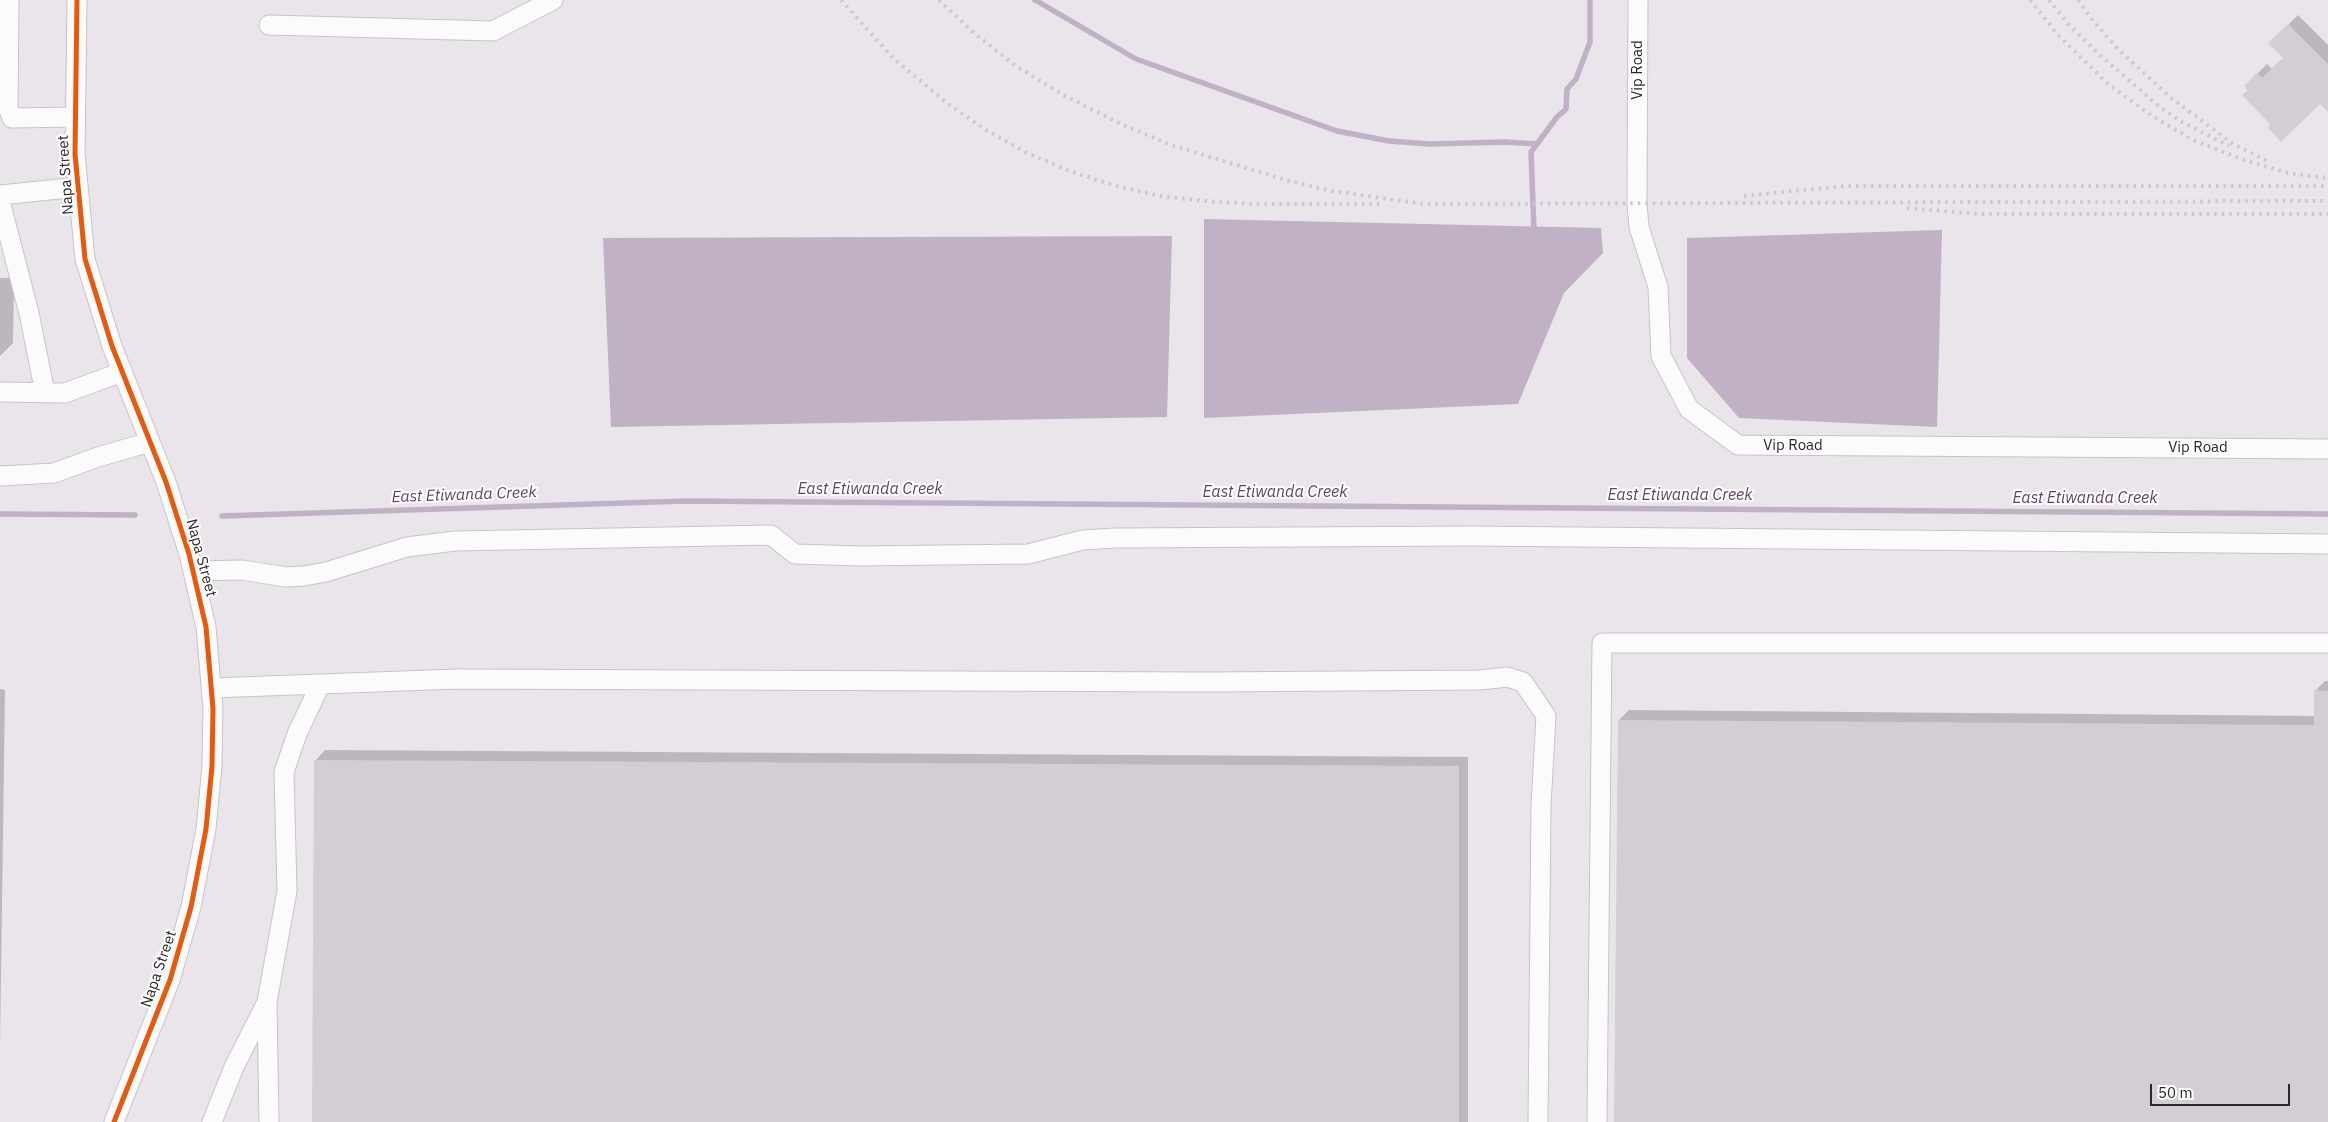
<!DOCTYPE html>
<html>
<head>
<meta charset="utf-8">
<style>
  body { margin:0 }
  #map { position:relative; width:2328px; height:1122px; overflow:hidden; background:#eae5eb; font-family:"IBM Plex Sans",sans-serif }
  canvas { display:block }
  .scale { position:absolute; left:2150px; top:1084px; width:140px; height:22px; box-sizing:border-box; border:2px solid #2b272c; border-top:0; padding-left:6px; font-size:15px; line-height:18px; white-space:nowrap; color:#2b272c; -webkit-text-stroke:4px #fff; paint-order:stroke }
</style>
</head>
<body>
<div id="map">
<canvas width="2328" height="1122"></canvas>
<div class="scale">50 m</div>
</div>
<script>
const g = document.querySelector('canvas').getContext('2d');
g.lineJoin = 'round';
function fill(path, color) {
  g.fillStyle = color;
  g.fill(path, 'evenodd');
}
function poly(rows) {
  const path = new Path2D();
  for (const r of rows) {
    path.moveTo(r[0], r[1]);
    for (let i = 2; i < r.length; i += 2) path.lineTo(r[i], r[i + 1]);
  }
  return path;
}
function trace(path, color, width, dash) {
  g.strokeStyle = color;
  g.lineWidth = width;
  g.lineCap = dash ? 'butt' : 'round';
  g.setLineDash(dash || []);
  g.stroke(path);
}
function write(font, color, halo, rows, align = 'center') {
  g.font = font + ' "IBM Plex Sans",sans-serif';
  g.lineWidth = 4;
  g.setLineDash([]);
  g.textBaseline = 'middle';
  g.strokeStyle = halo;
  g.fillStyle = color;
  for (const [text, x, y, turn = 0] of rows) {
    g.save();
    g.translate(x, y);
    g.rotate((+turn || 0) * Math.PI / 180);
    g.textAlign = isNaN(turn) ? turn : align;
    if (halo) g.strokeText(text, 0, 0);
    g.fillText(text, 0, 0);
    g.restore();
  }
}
fill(poly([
  [1204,219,1601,228,1603,253,1564,293,1518,404,1204,418],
  [1942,230,1937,427,1739,418,1687,358,1687,238],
  [1172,236,1167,417,611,427,603,238]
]), '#c1b1c4');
fill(poly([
  [2298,15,2328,45,2328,111,2320,102,2272,123,2245,86,2267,64,2273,70,2285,58,2270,43],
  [0,278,14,278,13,343,0,356],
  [2325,681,2328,681,2328,1122,1616,1122,1619,720,1629,710,2315,716,2315,691],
  [0,689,5,690,0,1048],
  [325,750,1468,757,1468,1122,313,1122,316,760]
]), '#0003');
trace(poly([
  [1035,0,1136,59,1337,131,1389,141,1430,144,1505,142,1537,144],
  [1534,231,1531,152,1557,117,1566,109,1567,89,1576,79,1590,42,1590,0],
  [0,514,135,515],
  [222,516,686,501,2328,514]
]), '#c1b1c4', 5.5);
fill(poly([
  [2288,24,2328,64,2328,112,2320,104,2281,142,2268,128,2270,124,2242,95,2248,90,2244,86,2257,73,2262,78,2283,58,2268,43],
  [2314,690,2328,691,2328,1122,1614,1122,1618,720,2314,725],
  [314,760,1459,766,1459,1122,312,1122]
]), '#d2ced3');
const minor = poly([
  [9,0,8,108,12,118,75,117],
  [77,0,75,154,85,259,112,346,166,482,189,554,206,627,213,709,212,766,206,829,191,907,170,980,114,1122],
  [1638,0,1637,203,1639,227,1658,287,1661,356,1689,409,1738,445,2328,449],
  [269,25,493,31,553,0],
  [0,195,78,187],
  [0,201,29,313,45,393],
  [0,392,65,393,122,372],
  [0,476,54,473,98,457,150,442],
  [193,571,242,570,286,577,304,576,326,572,407,547,455,541,771,535,795,554,859,556,1028,554,1083,540,1115,538,1470,536,2328,544],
  [212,688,457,679,1208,682,1480,680,1507,677,1523,682,1546,716,1541,806,1538,1122],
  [267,1004,269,1122],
  [212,1122,234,1067,267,1002,287,891,284,772,297,734,320,685],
  [1597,1122,1602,643,2328,643]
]);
trace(minor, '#c7c3c8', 21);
trace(minor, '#fcfbfc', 19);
trace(poly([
  [841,0,893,58,947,103,986,130,1027,153,1070,171,1113,185,1160,196,1206,201,1252,204,1382,204],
  [939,0,974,33,1016,66,1065,96,1123,125,1174,146,1289,181,1332,191,1424,204,2328,201],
  [2030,0,2059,36,2107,83,2152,116,2193,140,2244,160,2288,173,2328,178],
  [2049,0,2068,24,2101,56,2161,108,2182,122,2229,146],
  [2078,0,2093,21,2119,50,2170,97,2233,144,2271,163],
  [1744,196,1845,186,2328,186],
  [1907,208,1978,214,2328,214]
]), '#cbc9cc', 4, [2.5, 5]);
trace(poly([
  [77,0,75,154,85,259,112,346,166,482,189,554,206,627,213,709,212,766,206,829,191,907,170,980,114,1122]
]), '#e8590c', 5);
write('15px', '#2b272c', '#fff', [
  ["Vip Road",1638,70,-90],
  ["Napa Street",66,175,-94],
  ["Vip Road",1793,446],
  ["Vip Road",2198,448],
  ["Napa Street",201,558,75],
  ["Napa Street",159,969,-71]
]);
write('italic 16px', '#5f4167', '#fff', [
  ["East Etiwanda Creek",870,489],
  ["East Etiwanda Creek",1275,492],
  ["East Etiwanda Creek",464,495,-2],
  ["East Etiwanda Creek",1680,495],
  ["East Etiwanda Creek",2085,498]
]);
</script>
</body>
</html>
